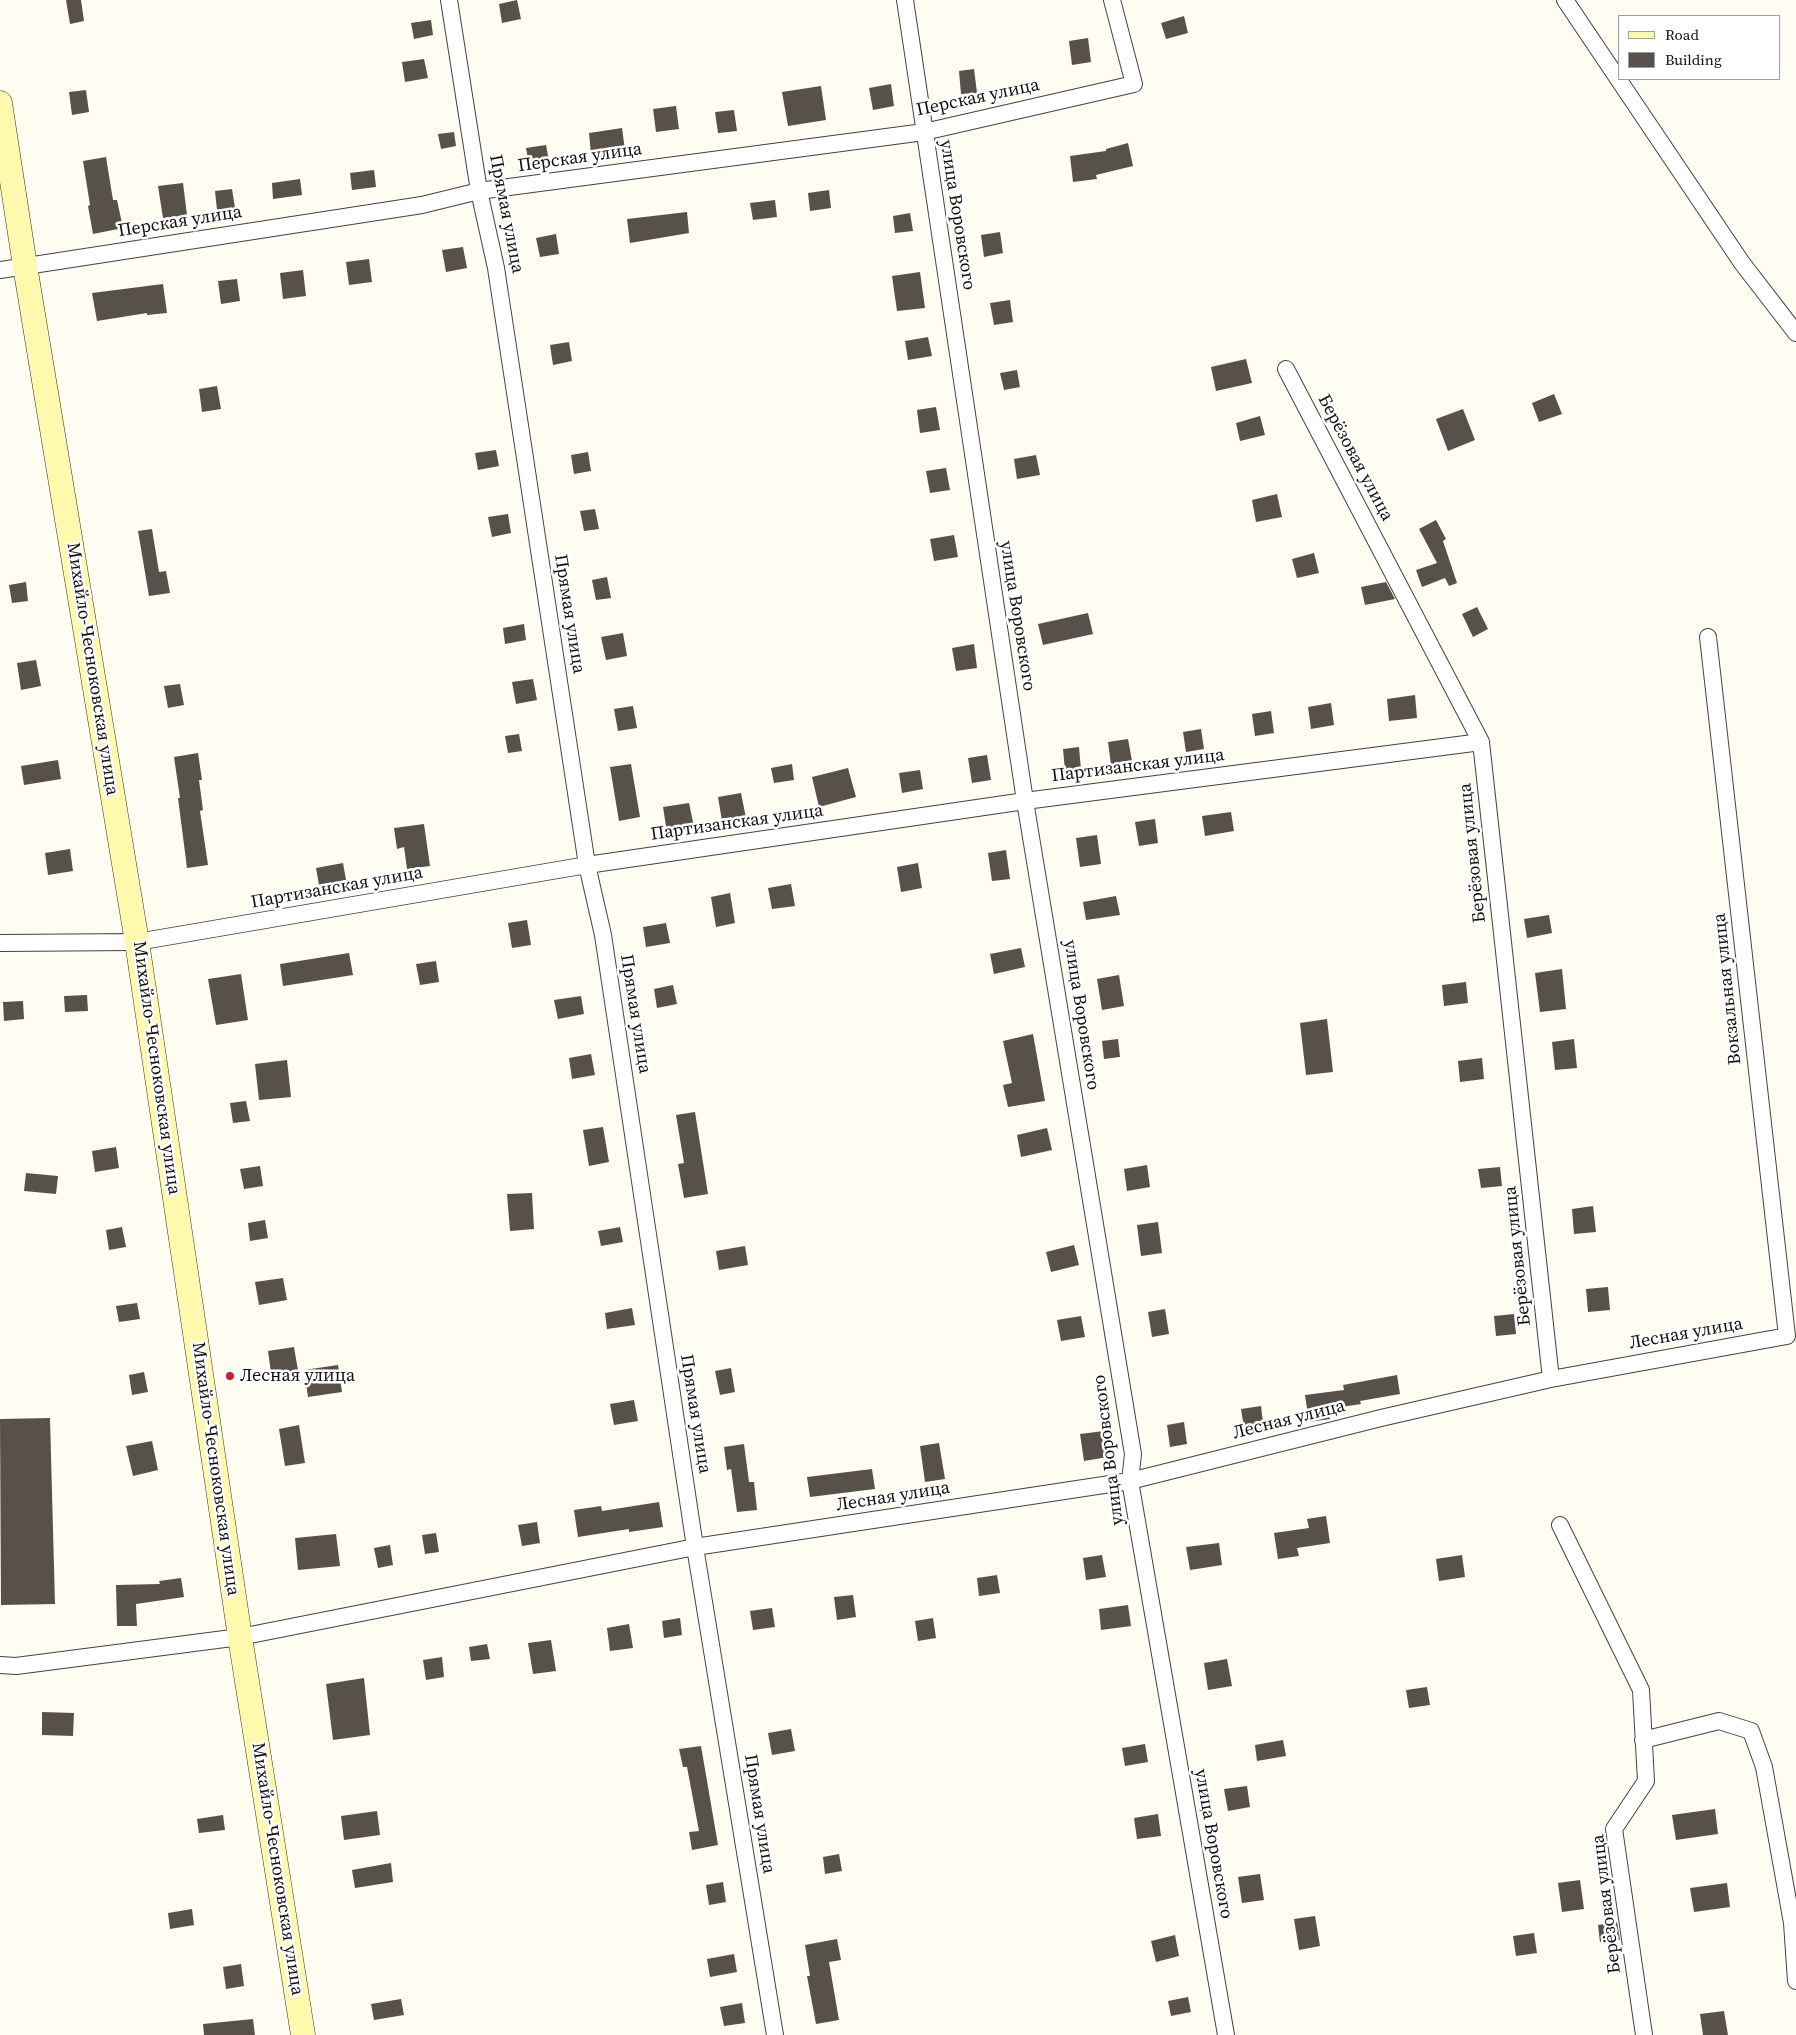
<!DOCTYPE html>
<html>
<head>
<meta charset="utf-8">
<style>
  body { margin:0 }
  #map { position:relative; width:1796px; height:2035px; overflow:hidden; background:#fffdf2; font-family:"Source Serif 4",serif }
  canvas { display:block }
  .legend { position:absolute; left:1618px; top:15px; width:162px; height:65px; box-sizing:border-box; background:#fff; border:1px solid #9f9f9f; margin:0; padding:6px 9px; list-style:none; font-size:15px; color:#0f0f0f }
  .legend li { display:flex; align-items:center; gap:10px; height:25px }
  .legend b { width:25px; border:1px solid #9f9f9f }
</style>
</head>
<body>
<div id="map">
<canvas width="1796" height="2035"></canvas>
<ul class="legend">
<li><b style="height:6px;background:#fff9ad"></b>Road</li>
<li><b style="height:14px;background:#58514b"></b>Building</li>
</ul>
</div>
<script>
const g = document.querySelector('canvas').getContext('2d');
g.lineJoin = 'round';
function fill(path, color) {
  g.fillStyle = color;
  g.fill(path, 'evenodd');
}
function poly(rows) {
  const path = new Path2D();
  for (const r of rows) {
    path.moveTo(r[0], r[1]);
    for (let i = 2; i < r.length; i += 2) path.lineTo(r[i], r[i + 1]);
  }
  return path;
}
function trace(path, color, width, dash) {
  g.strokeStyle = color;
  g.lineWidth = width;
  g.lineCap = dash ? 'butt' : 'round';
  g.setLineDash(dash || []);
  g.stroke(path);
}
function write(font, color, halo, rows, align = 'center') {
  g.font = font + ' "Source Serif 4",serif';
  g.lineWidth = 5;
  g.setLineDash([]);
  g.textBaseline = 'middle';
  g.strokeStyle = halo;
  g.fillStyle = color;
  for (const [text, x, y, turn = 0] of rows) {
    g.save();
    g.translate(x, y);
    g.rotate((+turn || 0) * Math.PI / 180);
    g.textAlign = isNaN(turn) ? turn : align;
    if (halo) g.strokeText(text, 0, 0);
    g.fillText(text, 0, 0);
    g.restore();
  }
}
fill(poly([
  [66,0,81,0,84,21,70,24],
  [517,0,521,19,502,23,499,4],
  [1184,16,1188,33,1166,39,1161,23],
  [431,20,433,35,414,39,411,23],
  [1088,38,1091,62,1072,65,1069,41],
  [424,59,428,78,405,82,402,62],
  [974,69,977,93,961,94,959,71],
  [891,84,894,106,873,110,869,88],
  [821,86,826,120,788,126,782,92],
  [86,90,89,112,72,115,69,92],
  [676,106,679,129,656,132,653,109],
  [734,110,737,131,718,133,715,112],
  [622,128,625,150,591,154,589,133],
  [454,132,456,146,441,149,438,134],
  [1128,143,1133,166,1096,175,1097,179,1073,182,1070,156,1106,151,1106,149],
  [546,145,549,161,529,164,526,148],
  [106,157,113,200,117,200,123,228,93,234,88,206,90,205,83,161],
  [374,170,376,187,352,190,350,173],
  [300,179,302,195,273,199,272,183],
  [183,183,187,215,163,218,158,186],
  [232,189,235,208,217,210,215,191],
  [829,190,831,208,810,211,808,193],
  [775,200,777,217,753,220,750,203],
  [687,212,689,233,630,243,627,219],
  [910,213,913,231,895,233,893,216],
  [1000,232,1003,253,984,257,981,235],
  [556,234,559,254,540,257,536,238],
  [463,247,467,268,446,272,442,250],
  [369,259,372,282,349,285,346,262],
  [303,270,306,296,283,299,280,273],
  [920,272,925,308,897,311,892,276],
  [237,279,240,301,221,304,218,281],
  [163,284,167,313,147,315,147,313,97,321,92,293],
  [1010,300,1013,322,994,325,990,303],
  [928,337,932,356,908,360,905,341],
  [569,342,572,361,553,365,550,345],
  [1246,359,1252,383,1216,391,1211,367],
  [1017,370,1020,387,1004,390,1000,373],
  [217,386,221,409,202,412,199,389],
  [1554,394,1562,414,1539,422,1532,403],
  [936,407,940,430,920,433,917,410],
  [1463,409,1475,440,1448,451,1436,419],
  [1260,416,1265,435,1240,441,1236,423],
  [496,450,499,466,478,470,475,453],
  [588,452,591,471,574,474,571,455],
  [1036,455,1040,475,1017,479,1014,459],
  [946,468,950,490,930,493,926,471],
  [1277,494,1282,517,1256,522,1252,500],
  [595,509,599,529,584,531,580,511],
  [508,514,511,533,492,537,488,517],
  [1436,520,1446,539,1443,541,1457,583,1449,586,1445,578,1422,587,1416,570,1437,563,1419,529],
  [152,529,159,572,166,571,170,593,149,596,138,531],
  [954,535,958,557,934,561,930,539],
  [1314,553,1319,573,1297,578,1292,559],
  [607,577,611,598,596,600,592,580],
  [26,582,28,601,12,603,9,585],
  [1386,582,1395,599,1365,605,1361,587],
  [1477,607,1488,629,1473,637,1462,614],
  [1088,613,1093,634,1043,645,1038,624],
  [524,624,526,640,505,644,503,628],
  [623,633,627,656,606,660,601,637],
  [974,644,977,668,956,671,952,648],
  [36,660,41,686,21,690,17,663],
  [533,679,537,700,516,704,512,682],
  [180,684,184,705,168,708,164,686],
  [1415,695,1417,718,1389,721,1387,699],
  [1331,703,1334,725,1311,729,1308,707],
  [633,706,637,728,618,731,614,709],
  [1271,711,1274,733,1255,736,1252,714],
  [1201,729,1204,749,1186,752,1183,732],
  [519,734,522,751,508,753,505,736],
  [1128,739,1132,761,1111,765,1108,742],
  [1079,747,1081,770,1065,771,1063,749],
  [198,753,202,780,199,780,203,810,200,811,208,865,187,868,178,798,180,798,174,757],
  [987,755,991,780,972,783,968,758],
  [58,760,61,779,24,785,21,766],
  [631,764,640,817,619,821,610,767],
  [792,764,794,780,774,783,771,768],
  [848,768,856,797,819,807,812,777],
  [920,770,923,789,902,793,899,773],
  [741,793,746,818,722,821,718,797],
  [689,803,694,827,667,832,663,807],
  [1231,812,1234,831,1205,836,1202,816],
  [1155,819,1158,843,1139,846,1135,822],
  [424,824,430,866,407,869,404,847,397,849,394,828],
  [1097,835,1101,864,1080,867,1076,838],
  [70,849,73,871,48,875,45,853],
  [1006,850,1010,879,992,881,988,853],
  [343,863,346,880,319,885,316,868],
  [918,863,922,888,901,892,897,867],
  [791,884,795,906,772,909,768,888],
  [730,893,735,923,716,927,711,897],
  [1116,896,1120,915,1086,920,1083,902],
  [1549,915,1552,933,1527,938,1524,919],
  [527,920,531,945,512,948,508,923],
  [666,923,670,943,646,947,643,927],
  [1021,948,1025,967,994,974,990,954],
  [349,953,353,975,283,986,280,964],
  [436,961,439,982,420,985,416,964],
  [1562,969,1566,1009,1540,1012,1535,973],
  [241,974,248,1020,216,1025,208,979],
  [1119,975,1124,1006,1102,1010,1097,979],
  [1466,982,1468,1003,1444,1006,1442,985],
  [673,985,677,1004,657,1008,654,989],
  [87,995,88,1011,65,1012,64,996],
  [581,996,584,1014,558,1019,554,1000],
  [23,1001,24,1019,4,1021,3,1002],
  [1327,1019,1333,1072,1306,1075,1300,1023],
  [1033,1034,1045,1101,1008,1107,1003,1085,1012,1083,1003,1041],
  [1118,1039,1120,1057,1104,1059,1102,1041],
  [1574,1039,1577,1068,1555,1070,1552,1042],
  [591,1054,595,1075,572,1079,569,1058],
  [1482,1058,1484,1079,1460,1082,1458,1061],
  [287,1060,291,1097,259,1100,255,1064],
  [246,1101,250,1121,233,1123,230,1103],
  [695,1112,708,1194,684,1198,678,1164,684,1163,676,1115],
  [603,1127,609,1162,589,1166,583,1130],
  [1047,1128,1052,1150,1021,1157,1017,1135],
  [116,1147,119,1168,95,1172,92,1151],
  [1147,1165,1150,1187,1127,1191,1124,1169],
  [260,1166,263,1186,244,1189,240,1169],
  [1500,1167,1502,1186,1481,1188,1478,1169],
  [26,1173,58,1176,56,1194,24,1191],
  [532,1193,534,1229,510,1231,507,1194],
  [1593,1206,1596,1232,1574,1234,1572,1209],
  [265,1220,268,1238,250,1241,248,1223],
  [1158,1222,1162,1253,1141,1256,1137,1225],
  [122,1227,126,1247,109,1250,106,1230],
  [620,1227,623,1242,601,1246,598,1231],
  [1074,1245,1079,1265,1051,1272,1046,1252],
  [745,1246,748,1265,719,1270,716,1251],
  [283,1278,287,1300,259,1305,255,1282],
  [1608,1287,1610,1310,1588,1312,1586,1289],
  [137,1303,140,1319,119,1322,116,1306],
  [632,1308,635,1325,607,1329,605,1313],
  [1165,1309,1169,1334,1152,1337,1148,1312],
  [1514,1314,1516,1334,1496,1336,1494,1316],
  [1081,1316,1085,1337,1061,1341,1057,1320],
  [294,1347,299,1376,272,1380,268,1351],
  [338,1365,342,1392,308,1397,304,1370],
  [731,1368,735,1392,720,1395,715,1371],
  [144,1372,148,1392,132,1395,129,1375],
  [1397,1375,1400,1394,1360,1401,1361,1404,1328,1409,1330,1419,1309,1422,1305,1395,1344,1390,1343,1385],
  [634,1400,638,1421,614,1425,610,1404],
  [1261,1406,1264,1431,1245,1434,1241,1409],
  [50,1418,55,1604,1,1605,0,1419],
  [1184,1422,1187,1444,1170,1447,1167,1425],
  [299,1425,305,1463,285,1466,279,1429],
  [1104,1431,1108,1457,1084,1461,1080,1434],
  [152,1441,158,1470,133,1476,126,1446],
  [939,1443,945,1479,925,1482,920,1446],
  [744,1444,749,1482,754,1482,757,1510,737,1512,731,1469,727,1470,724,1447],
  [872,1469,875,1489,810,1497,807,1477],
  [659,1502,663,1527,629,1532,629,1529,578,1537,574,1510,601,1506,602,1511],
  [1326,1516,1330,1543,1297,1548,1299,1556,1278,1559,1274,1533,1309,1528,1307,1519],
  [537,1522,540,1543,522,1546,518,1525],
  [436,1533,439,1552,425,1554,422,1535],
  [336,1534,340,1566,298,1570,295,1538],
  [1219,1543,1222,1565,1190,1570,1186,1547],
  [390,1545,393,1565,378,1568,374,1548],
  [1102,1555,1106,1577,1086,1580,1083,1558],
  [1462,1555,1465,1577,1439,1581,1436,1559],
  [997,1575,1000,1593,979,1596,977,1578],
  [181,1578,184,1597,136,1604,137,1626,117,1626,116,1585,160,1584,159,1581],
  [853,1595,856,1617,837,1620,834,1597],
  [1128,1605,1131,1626,1101,1630,1099,1609],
  [772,1608,775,1627,753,1630,750,1611],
  [680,1618,682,1635,664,1638,662,1621],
  [933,1618,936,1638,918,1641,915,1621],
  [629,1624,633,1648,610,1651,607,1628],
  [551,1640,556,1671,533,1674,528,1643],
  [487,1644,490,1659,471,1661,469,1647],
  [442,1657,444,1677,426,1680,423,1660],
  [1227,1659,1232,1686,1208,1690,1204,1663],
  [364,1678,370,1735,333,1740,326,1684],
  [1427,1687,1430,1705,1409,1708,1406,1690],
  [42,1712,74,1713,73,1736,42,1735],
  [791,1729,795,1751,772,1755,768,1733],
  [1283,1740,1286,1756,1257,1761,1255,1745],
  [1145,1744,1148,1762,1125,1766,1122,1748],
  [701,1746,718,1845,692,1850,689,1832,699,1831,687,1767,683,1767,679,1749],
  [1247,1786,1250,1807,1228,1811,1224,1789],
  [1715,1809,1718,1834,1676,1840,1672,1815],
  [377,1811,380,1835,344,1840,341,1816],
  [1158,1814,1161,1836,1137,1839,1134,1818],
  [223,1815,225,1830,199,1833,197,1819],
  [839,1854,842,1871,825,1874,823,1857],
  [391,1863,393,1882,355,1888,352,1870],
  [1260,1874,1264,1900,1242,1903,1238,1877],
  [1580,1880,1584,1909,1562,1912,1558,1883],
  [723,1882,726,1902,709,1905,706,1885],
  [1727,1883,1730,1907,1694,1912,1690,1888],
  [192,1909,194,1925,170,1929,168,1913],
  [1315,1916,1320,1946,1299,1950,1294,1919],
  [1617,1922,1620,1940,1600,1942,1598,1925],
  [1534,1933,1537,1953,1516,1956,1513,1936],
  [1175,1935,1179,1956,1156,1962,1151,1941],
  [837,1939,841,1960,829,1962,839,2020,816,2024,807,1976,810,1976,805,1945],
  [734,1954,737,1972,710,1977,707,1959],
  [241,1964,244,1986,226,1989,223,1967],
  [1188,1997,1191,2012,1171,2016,1168,2001],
  [401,1999,404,2015,374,2020,371,2004],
  [742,2003,745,2023,724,2026,720,2007],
  [1724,2011,1728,2035,1703,2035,1700,2014],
  [253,2019,255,2035,204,2035,203,2024]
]), '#58514b');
const street = poly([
  [449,0,479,191,496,268,587,865,603,935,695,1547,775,2035],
  [905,0,1025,801,1133,1454,1130,1481,1226,2035],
  [1565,0,1742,263,1796,333],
  [0,270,422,205,479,191,924,132,1134,84,1112,0],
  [1286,369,1481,742,1551,1379],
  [0,943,137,942,587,865,1025,801,1481,742],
  [1560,1525,1641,1690,1646,1781,1614,1829,1644,2035],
  [0,1665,16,1666,240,1637,695,1547,1130,1481,1381,1418,1551,1379,1787,1336,1708,637],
  [1643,1740,1719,1721,1751,1731,1764,1767,1792,1923,1796,1981]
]);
const secondary = poly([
  [0,103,25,266,137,942,240,1637,303,2035]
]);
trace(street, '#424242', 18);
trace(secondary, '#313131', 25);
trace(street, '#fff', 16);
trace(secondary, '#fff9ad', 24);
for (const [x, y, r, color] of [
  [230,1376,5,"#c32425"]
]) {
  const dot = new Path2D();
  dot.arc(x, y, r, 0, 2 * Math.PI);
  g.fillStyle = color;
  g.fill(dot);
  trace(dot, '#fff', 2);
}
write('18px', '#0f0f0f', '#fff', [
  ["Перская улица",978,98,-12],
  ["Перская улица",580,158,-8],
  ["Прямая улица",506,214,79],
  ["улица Воровского",957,215,81],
  ["Перская улица",180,222,-9],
  ["Берёзовая улица",1355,458,62],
  ["Прямая улица",569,614,81],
  ["улица Воровского",1017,616,81],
  ["Михайло-Чесноковская улица",92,669,81],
  ["Партизанская улица",1138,766,-7],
  ["Партизанская улица",737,823,-8],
  ["Берёзовая улица",1473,853,-96],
  ["Партизанская улица",337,888,-10],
  ["Вокзальная улица",1728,989,-96],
  ["Прямая улица",635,1014,81],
  ["улица Воровского",1081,1015,81],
  ["Михайло-Чесноковская улица",156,1068,82],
  ["Берёзовая улица",1518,1256,-96],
  ["Лесная улица",1686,1334,-10],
  ["Прямая улица",695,1414,81],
  ["Лесная улица",1289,1420,-14],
  ["улица Воровского",1109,1450,-97],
  ["Михайло-Чесноковская улица",215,1469,82],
  ["Лесная улица",893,1497,-9],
  ["Прямая улица",759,1814,81],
  ["улица Воровского",1213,1844,80],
  ["Михайло-Чесноковская улица",277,1869,81],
  ["Берёзовая улица",1607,1904,-97]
]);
write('18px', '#0f0f0f', '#fff', [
  ["Лесная улица",240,1376]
], 'left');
</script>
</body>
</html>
